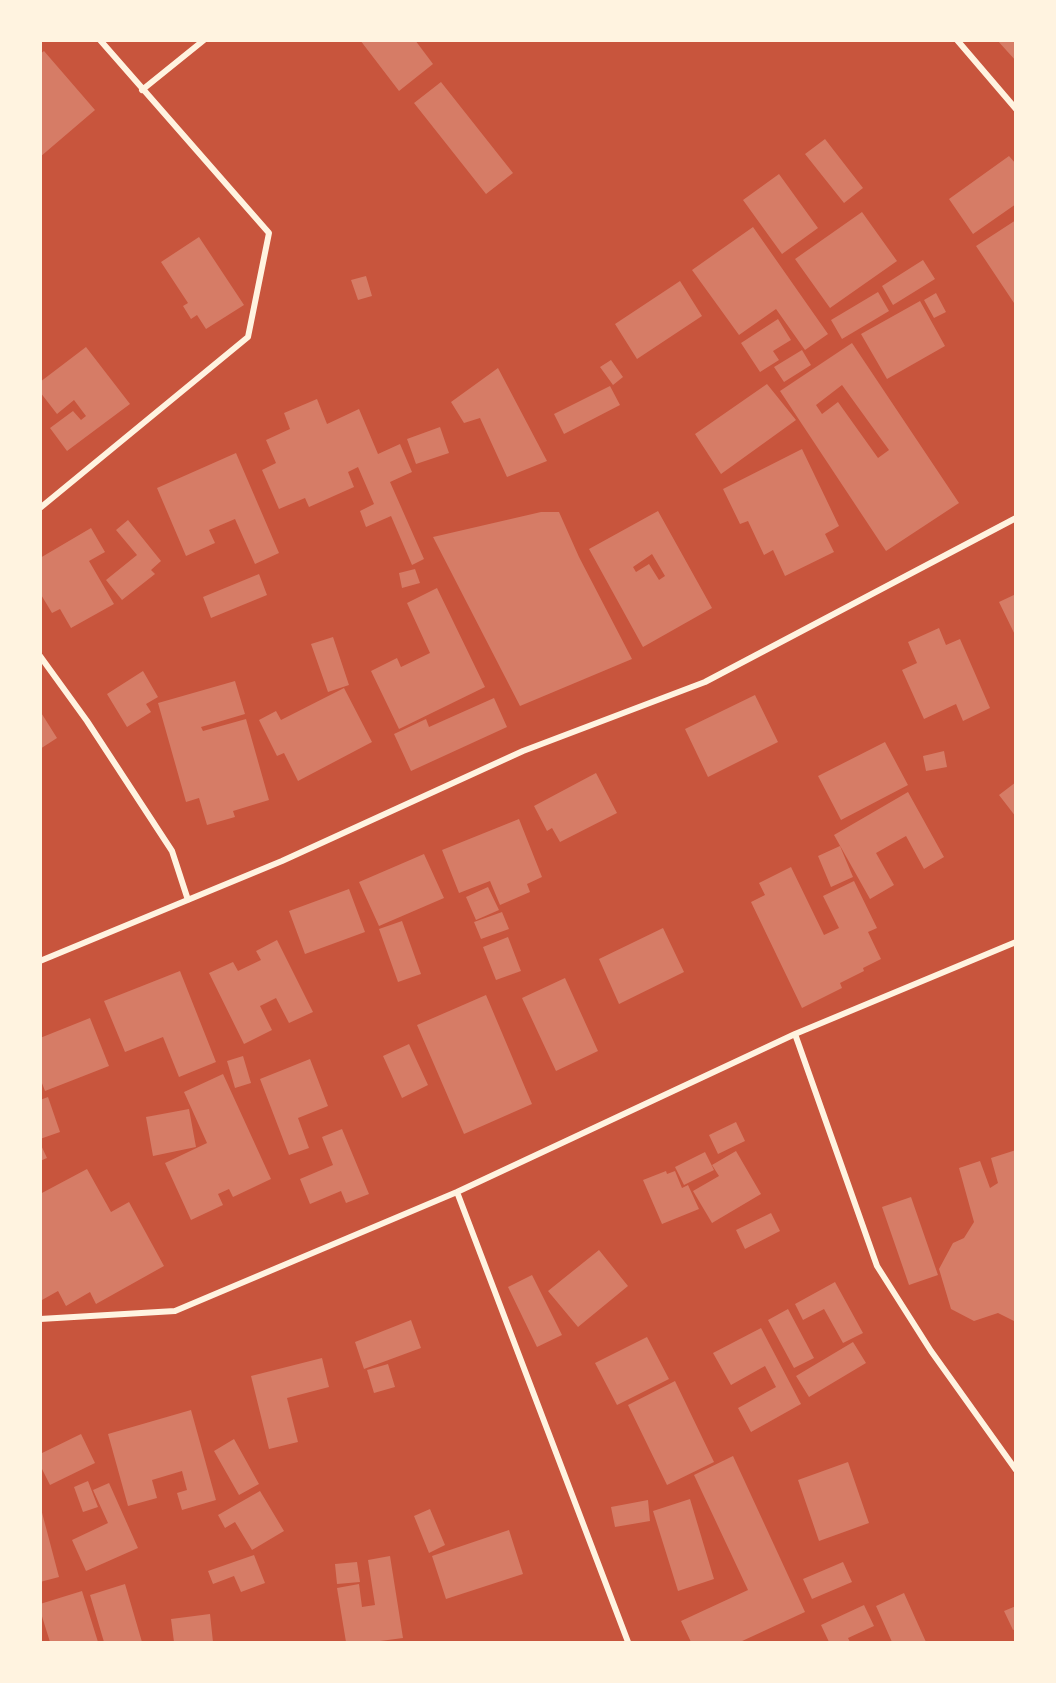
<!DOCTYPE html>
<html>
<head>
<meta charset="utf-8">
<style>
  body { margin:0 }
  #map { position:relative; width:1056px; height:1683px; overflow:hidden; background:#c8553d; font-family:Arial,sans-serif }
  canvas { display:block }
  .frame { position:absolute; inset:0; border:42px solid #fff3e0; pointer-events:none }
</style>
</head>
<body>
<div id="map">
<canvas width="1056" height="1683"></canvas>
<div class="frame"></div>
</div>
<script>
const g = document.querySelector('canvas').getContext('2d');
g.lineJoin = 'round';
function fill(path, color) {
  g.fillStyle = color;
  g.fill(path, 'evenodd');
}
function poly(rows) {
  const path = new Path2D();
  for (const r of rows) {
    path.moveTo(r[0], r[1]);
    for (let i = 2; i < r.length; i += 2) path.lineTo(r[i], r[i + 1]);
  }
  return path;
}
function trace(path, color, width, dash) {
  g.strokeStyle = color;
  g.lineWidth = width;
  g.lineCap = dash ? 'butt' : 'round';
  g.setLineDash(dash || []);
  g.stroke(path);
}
fill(poly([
  [360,40,415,40,433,64,399,91],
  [997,40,1016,40,1016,61],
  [44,51,95,110,40,157,40,54],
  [441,82,513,173,486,194,414,103],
  [825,139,863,188,844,203,805,154],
  [1009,156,1016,164,1016,204,973,234,949,199],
  [779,174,818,228,782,254,743,200],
  [862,212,897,261,830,308,795,259],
  [1016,220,1016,306,976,246],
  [753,227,828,334,805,350,776,309,739,335,692,270],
  [199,237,244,305,206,329,197,315,191,319,183,306,188,303,161,262],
  [923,260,935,279,893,305,882,286],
  [366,276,372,296,358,300,351,280],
  [680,281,702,316,637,359,615,324],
  [878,292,889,311,842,339,831,320],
  [936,293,946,312,934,318,924,300],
  [920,301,945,346,887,379,861,334],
  [778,319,791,340,773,351,779,360,760,372,741,343],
  [852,343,959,503,886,551,780,391],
  [842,385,889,450,878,458,838,402,822,414,816,405],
  [86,347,130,404,67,451,50,428,73,411,81,420,86,416,74,400,57,414,40,392,40,382],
  [802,350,811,365,784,382,774,367],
  [611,360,623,377,613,385,600,367],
  [498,368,547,461,507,477,480,418,464,423,451,402],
  [767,384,796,420,721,474,695,434],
  [610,386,620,405,564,434,554,414],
  [317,399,327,424,359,409,378,454,400,444,412,472,390,482,424,559,412,565,391,516,366,527,360,511,374,504,358,467,348,472,354,487,309,507,305,498,279,509,262,470,276,463,266,440,290,429,284,413],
  [440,427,449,453,416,464,407,439],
  [802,449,839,526,825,534,834,552,785,576,773,550,764,555,748,521,740,524,723,489],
  [236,453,279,553,255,564,235,519,209,530,215,543,186,556,157,488],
  [658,511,712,608,643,647,589,549],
  [652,554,665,576,659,580,649,564,636,572,633,567],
  [541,512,559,512,579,557,632,659,520,706,433,537],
  [128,520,161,561,151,570,155,574,122,600,106,580,137,555,116,530],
  [91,528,105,552,89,561,114,604,71,628,60,609,52,613,40,593,40,558],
  [415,569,420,583,402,588,399,573],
  [259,574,267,595,211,618,203,597],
  [437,588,485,687,399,729,371,671,397,658,401,667,430,653,407,603],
  [1016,594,1016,637,999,602],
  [939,628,946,645,960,639,990,708,963,721,956,704,924,719,902,670,917,663,908,642],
  [333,637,349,685,328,692,311,644],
  [143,671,158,697,146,704,151,712,127,727,107,694],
  [235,681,245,714,201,727,203,731,246,719,269,800,233,811,235,817,207,825,199,798,186,802,158,703],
  [344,688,372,742,298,781,284,753,277,756,259,720,276,711,281,720],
  [755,695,778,742,708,777,685,729],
  [494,698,507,727,411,771,394,734,426,719,429,727],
  [40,711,57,738,40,749],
  [885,742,908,785,841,820,818,776],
  [944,751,947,767,926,771,923,756],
  [596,773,617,813,560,842,552,828,547,831,534,806],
  [1016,782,1016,817,999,795],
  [908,792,944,857,924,869,906,836,876,853,894,885,870,899,834,835],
  [519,819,542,877,527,884,530,892,500,905,490,881,459,893,442,850],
  [840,846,853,877,831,887,818,856],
  [424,854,444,898,379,926,359,882],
  [791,867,824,935,839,928,823,896,854,881,877,928,868,932,881,959,863,968,864,971,840,983,842,988,802,1008,751,902,765,895,759,883],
  [488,887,499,910,476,920,466,897],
  [349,889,365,932,305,954,289,911],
  [502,912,509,929,481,939,474,922],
  [402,921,421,974,398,982,379,929],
  [663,928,684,972,619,1004,599,959],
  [508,937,521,971,496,980,483,947],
  [277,940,313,1012,289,1023,276,998,260,1006,272,1030,244,1044,209,973,233,962,238,971,261,960,256,951],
  [180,971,216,1062,179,1077,163,1037,125,1052,104,1001],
  [565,978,598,1051,556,1071,522,998],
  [486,995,532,1104,464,1134,417,1025],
  [90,1018,109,1066,45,1091,40,1078,40,1038],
  [409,1044,428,1085,402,1098,383,1056],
  [243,1056,251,1083,235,1088,227,1061],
  [310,1059,328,1106,298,1118,309,1148,289,1155,260,1079],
  [223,1074,271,1179,233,1197,229,1189,218,1194,223,1205,191,1220,165,1163,207,1143,184,1092],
  [48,1097,60,1132,40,1139,40,1100],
  [189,1109,196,1147,153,1156,146,1117],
  [736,1122,745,1141,718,1154,709,1135],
  [342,1129,369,1194,346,1203,341,1191,310,1204,300,1179,333,1165,322,1137],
  [40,1143,47,1158,40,1161],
  [1016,1150,1016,1322,998,1313,974,1321,951,1309,939,1269,953,1243,964,1238,974,1222,959,1168,980,1161,990,1188,998,1183,991,1158],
  [736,1151,761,1194,712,1223,693,1191,719,1176,712,1165],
  [705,1152,714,1170,684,1185,675,1167],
  [87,1169,111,1212,129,1202,164,1266,96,1304,90,1292,66,1306,58,1291,42,1300,40,1297,40,1194],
  [666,1171,667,1174,675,1171,682,1188,688,1185,699,1209,662,1224,643,1180],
  [911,1197,938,1275,909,1285,882,1207],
  [771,1213,780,1231,745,1249,736,1230],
  [599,1250,628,1286,578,1327,548,1291],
  [532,1275,562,1335,537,1347,508,1287],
  [835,1282,863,1333,843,1343,824,1309,803,1320,795,1304],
  [788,1309,814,1358,794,1368,768,1320],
  [411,1320,421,1348,364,1369,355,1342],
  [761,1328,801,1404,751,1432,738,1408,776,1387,765,1366,731,1385,713,1353],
  [647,1337,669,1379,617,1405,595,1363],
  [853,1342,866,1363,809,1397,796,1376],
  [322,1358,329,1387,287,1398,298,1442,269,1449,251,1376],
  [388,1364,395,1387,374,1393,367,1370],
  [675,1381,714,1462,667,1485,628,1405],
  [191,1410,216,1500,182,1510,177,1493,187,1490,182,1471,152,1480,157,1498,128,1506,108,1434],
  [81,1434,95,1463,50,1485,40,1465,40,1454],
  [234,1439,259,1484,239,1495,214,1451],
  [733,1456,805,1612,740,1642,691,1642,681,1621,748,1590,694,1475],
  [848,1462,869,1523,819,1541,798,1480],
  [88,1481,98,1507,83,1512,74,1487],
  [109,1483,138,1548,86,1571,72,1540,108,1523,93,1490],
  [260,1491,284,1531,252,1550,235,1522,225,1528,218,1515],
  [690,1499,714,1579,678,1591,653,1511],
  [648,1500,650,1521,615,1527,611,1507],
  [40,1505,59,1577,40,1582],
  [430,1509,445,1545,429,1553,414,1516],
  [509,1530,523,1574,446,1599,432,1556],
  [254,1555,265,1583,241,1592,234,1576,213,1584,208,1571],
  [390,1556,403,1638,373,1642,346,1642,337,1588,359,1584,362,1607,375,1605,368,1560],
  [357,1562,360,1582,337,1584,335,1564],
  [843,1562,852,1582,812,1599,803,1579],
  [125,1584,142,1642,104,1642,90,1595],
  [82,1591,98,1642,50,1642,40,1610,40,1604],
  [904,1593,926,1642,892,1642,876,1606],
  [864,1605,874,1626,848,1638,850,1642,829,1642,821,1625],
  [1016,1606,1016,1629,1013,1630,1004,1611],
  [210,1614,213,1642,174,1642,171,1619]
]), '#d67c66');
trace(poly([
  [957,40,1016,109],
  [142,90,204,40],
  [40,508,248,337,269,233,100,40],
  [40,656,87,721,172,851,188,900],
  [40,961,282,861,523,751,705,682,1016,518],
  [795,1034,877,1266,931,1351,1016,1470],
  [457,1192,628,1642],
  [40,1319,175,1311,457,1192,795,1034,1016,942]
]), '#fff3e0', 6);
</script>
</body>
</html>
